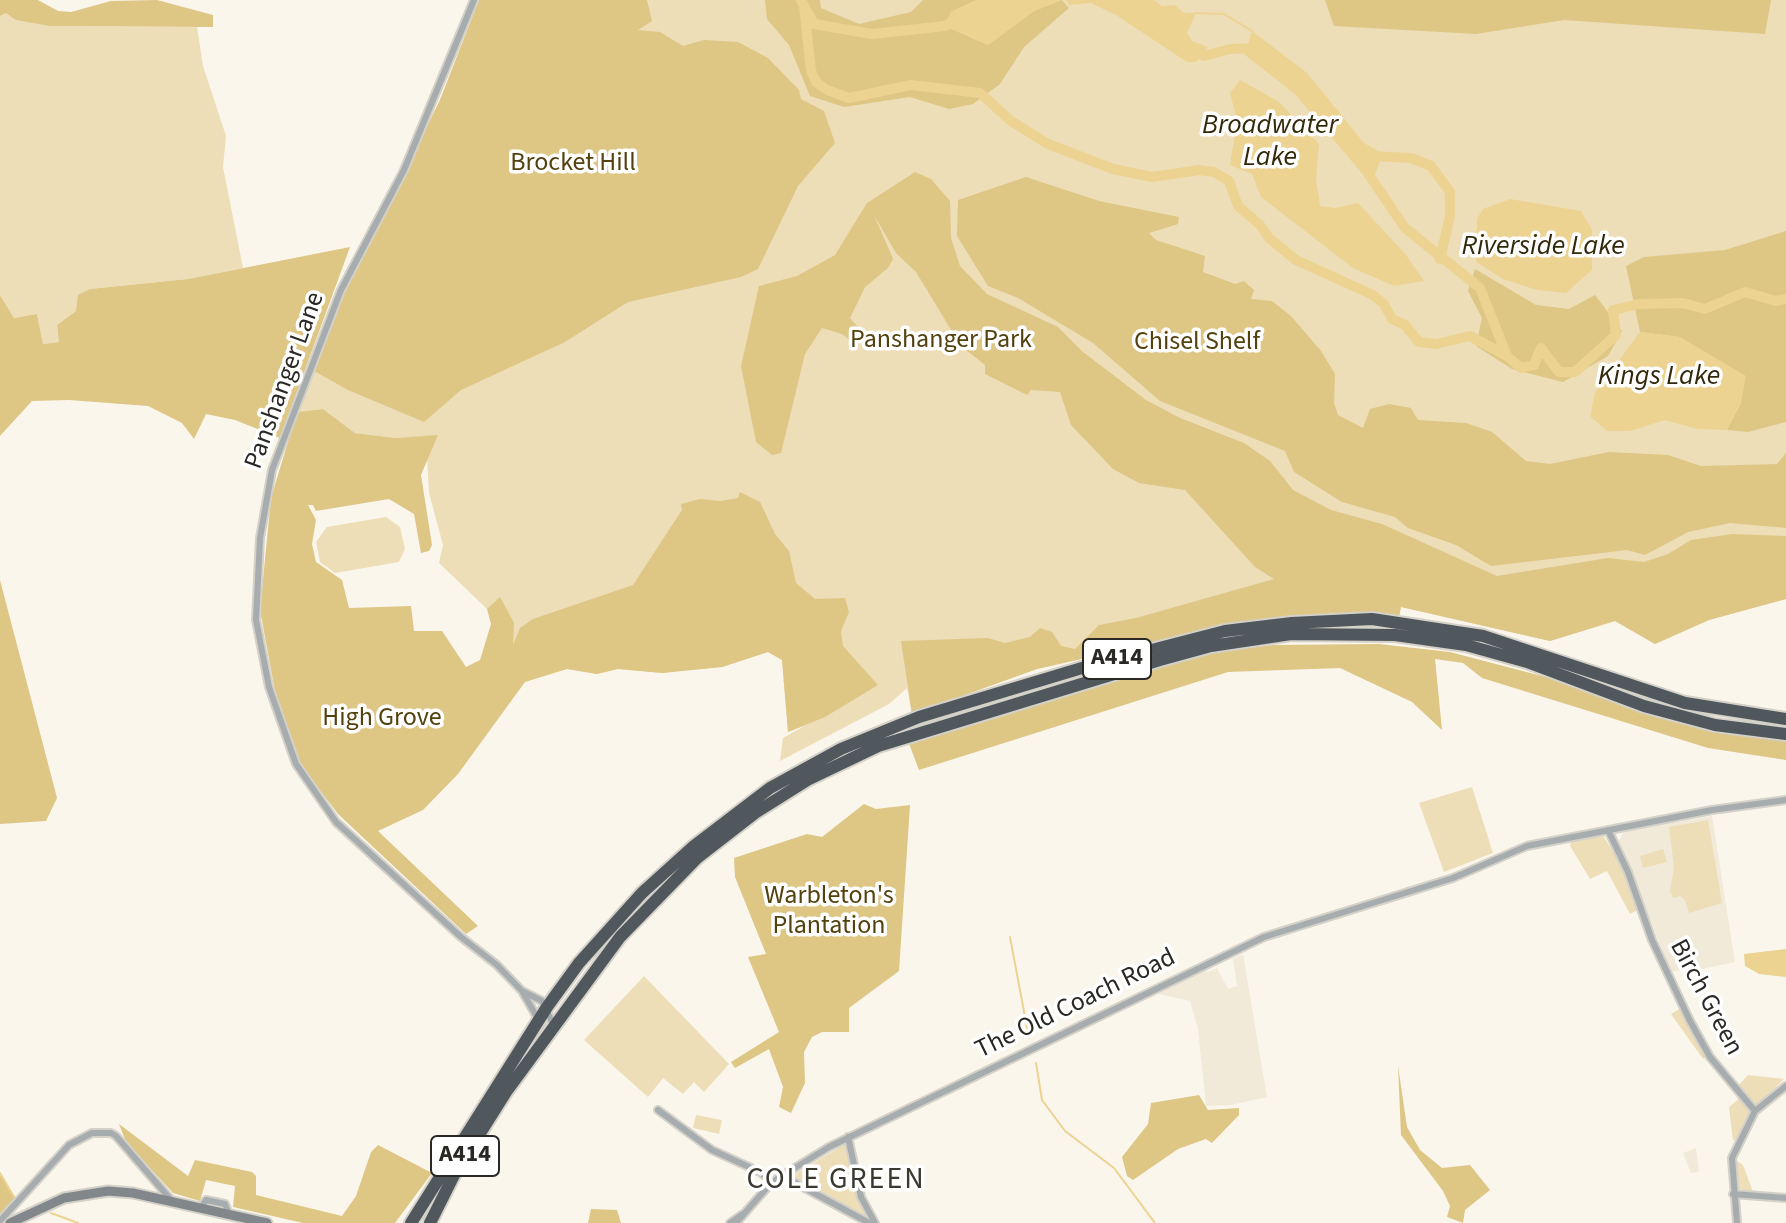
<!DOCTYPE html>
<html>
<head>
<meta charset="utf-8">
<style>
  body { margin:0 }
  canvas { display:block; background:#faf6ec }
</style>
</head>
<body>
<canvas width="1786" height="1223"></canvas>
<script>
const g = document.querySelector('canvas').getContext('2d');
g.lineJoin = 'round';
function fill(path, color) {
  g.fillStyle = color;
  g.fill(path, 'evenodd');
}
function poly(rows) {
  const path = new Path2D();
  for (const r of rows) {
    path.moveTo(r[0], r[1]);
    for (let i = 2; i < r.length; i += 2) path.lineTo(r[i], r[i + 1]);
  }
  return path;
}
function trace(path, color, width, dash) {
  g.strokeStyle = color;
  g.lineWidth = width;
  g.lineCap = dash ? 'butt' : 'round';
  g.setLineDash(dash || []);
  g.stroke(path);
}
function write(font, color, halo, rows, align = 'center') {
  g.font = font + ' "Source Sans 3",sans-serif';
  g.lineWidth = 7;
  g.setLineDash([]);
  g.textBaseline = 'middle';
  g.strokeStyle = halo;
  g.fillStyle = color;
  for (const [text, x, y, turn = 0] of rows) {
    g.save();
    g.translate(x, y);
    g.rotate((+turn || 0) * Math.PI / 180);
    g.textAlign = isNaN(turn) ? turn : align;
    if (halo) g.strokeText(text, 0, 0);
    g.fillText(text, 0, 0);
    g.restore();
  }
}
fill(poly([
  [1712,816,1735,962,1693,971,1692,968,1671,972,1619,841,1624,832],
  [1243,954,1267,1097,1231,1105,1206,1106,1198,1029,1190,1001,1158,994,1202,970,1208,972,1217,968,1228,989,1237,986,1233,959],
  [1696,1148,1699,1172,1691,1173,1683,1153]
]), '#f1ead9');
fill(poly([
  [479,0,1786,0,1786,599,1709,620,1655,644,1615,621,1550,641,1401,607,1399,617,1357,613,1255,620,1037,669,912,714,907,688,889,704,780,761,783,738,806,725,788,732,782,660,768,652,722,667,662,673,618,669,597,674,567,669,530,679,487,609,439,563,443,545,429,493,427,455,437,436,396,438,355,433,323,409,297,412,342,298,440,100],
  [6,13,50,26,197,27,203,66,226,136,223,167,243,268,188,279,90,289,76,311,57,325,59,342,43,344,37,314,14,318,0,295,0,16],
  [386,517,400,527,405,549,399,562,335,573,320,562,316,542,327,527],
  [1472,787,1493,853,1444,872,1419,803],
  [1708,820,1722,903,1689,913,1685,900,1680,896,1673,898,1670,891,1674,867,1669,827],
  [1603,836,1625,870,1638,910,1630,914,1607,871,1590,879,1570,846,1571,841],
  [1663,849,1667,862,1643,868,1640,856],
  [644,976,729,1064,704,1092,694,1082,683,1094,663,1078,648,1097,584,1040],
  [1681,1008,1707,1056,1703,1059,1671,1014],
  [1748,1075,1784,1079,1757,1106,1738,1086],
  [1741,1097,1752,1112,1740,1137,1733,1141,1729,1107],
  [696,1115,722,1120,719,1134,693,1128],
  [848,1142,870,1219,870,1221,789,1178],
  [1736,1160,1743,1165,1753,1192,1736,1188]
]), '#eddeb8');
fill(poly([
  [0,0,38,0,58,11,71,12,111,1,157,0,213,15,213,27,50,26,16,20,6,13,0,16],
  [479,0,647,0,652,21,638,30,660,32,683,46,704,40,738,42,768,58,799,90,801,99,824,111,835,143,798,186,758,269,741,277,628,302,565,342,461,390,424,422,348,390,314,371,342,298,440,100],
  [765,0,820,0,821,8,859,24,911,12,923,0,977,0,951,12,945,26,988,45,1034,11,1062,0,1069,8,1024,47,1000,84,973,104,949,109,910,97,844,107,810,96,789,45,767,19],
  [1325,0,1771,0,1765,34,1564,20,1476,34,1334,26],
  [915,172,931,179,950,201,951,238,960,266,987,294,1058,327,1083,352,1146,400,1180,418,1244,443,1270,461,1293,490,1331,510,1382,524,1497,576,1608,558,1644,562,1668,554,1691,540,1732,534,1786,536,1786,599,1709,620,1655,644,1615,621,1550,641,1401,607,1399,617,1357,613,1255,620,1037,669,912,714,901,641,988,638,1005,643,1030,637,1040,628,1052,632,1061,646,1075,649,1099,625,1136,618,1274,579,1255,567,1185,490,1139,483,1113,469,1071,425,1060,392,1031,390,1027,395,985,374,985,365,966,350,950,328,916,272,896,253,874,215,893,259,888,268,865,287,850,318,868,339,854,343,842,334,822,328,805,354,781,453,772,455,756,442,741,366,759,286,797,276,835,255,867,203],
  [1026,177,1099,201,1179,217,1178,224,1149,233,1156,240,1205,256,1203,272,1235,284,1244,281,1254,290,1251,299,1272,301,1291,316,1321,351,1335,374,1334,403,1338,415,1363,428,1370,409,1389,404,1411,408,1418,420,1466,423,1492,432,1526,461,1550,464,1609,452,1668,455,1701,466,1777,464,1786,453,1786,528,1730,523,1688,532,1645,555,1627,550,1491,566,1456,545,1408,528,1395,517,1342,502,1294,472,1285,451,1160,401,1093,343,1018,298,988,286,957,236,958,200],
  [1786,231,1786,422,1748,432,1727,430,1741,403,1680,337,1640,332,1626,266,1644,257,1725,250],
  [350,247,280,438,235,420,206,414,194,439,182,423,148,406,69,400,32,401,0,436,0,295,14,318,37,314,43,344,59,342,57,325,76,311,78,295,90,289,188,279],
  [1475,269,1536,305,1569,309,1595,295,1622,331,1608,356,1563,382,1512,369,1476,346,1482,318,1468,291],
  [323,409,355,433,396,438,438,435,421,475,432,545,429,551,421,553,414,514,389,499,316,511,313,505,308,505,316,520,312,544,316,562,342,580,349,608,411,606,414,631,442,631,466,667,480,660,491,624,487,609,500,597,514,623,513,645,520,628,533,619,633,585,682,510,681,504,700,499,720,501,738,498,740,492,760,502,775,534,789,551,796,583,815,599,845,598,849,612,841,631,843,646,878,685,825,717,788,732,782,660,768,652,722,667,662,673,618,669,597,674,567,669,525,682,458,774,423,810,378,831,478,926,466,934,338,814,300,764,277,702,260,610,271,498,297,412],
  [0,580,57,798,46,821,0,824],
  [1379,644,1450,652,1786,740,1786,760,1708,748,1482,678,1463,663,1435,659,1442,730,1412,702,1340,668,1228,672,919,770,908,741,1215,651,1274,645],
  [864,804,876,809,910,805,899,971,849,1008,849,1032,822,1032,812,1037,804,1052,805,1083,791,1113,779,1107,783,1087,769,1049,735,1068,731,1062,779,1032,748,957,766,954,735,877,734,858,807,834,822,837],
  [1398,1066,1407,1127,1420,1150,1442,1168,1470,1165,1490,1190,1465,1210,1463,1223,1447,1217,1450,1206,1443,1191,1401,1135],
  [1199,1095,1208,1110,1239,1108,1239,1115,1212,1143,1206,1139,1178,1149,1133,1180,1127,1176,1122,1157,1148,1124,1151,1103],
  [119,1124,188,1176,195,1160,252,1172,256,1176,256,1195,342,1216,356,1196,371,1152,378,1145,432,1173,395,1223,303,1223,233,1207,235,1186,206,1180,200,1201,173,1193,126,1142],
  [0,1175,18,1201,0,1221],
  [591,1209,617,1210,621,1223,588,1223]
]), '#dec685');
fill(poly([
  [977,0,1062,0,1034,11,988,45,944,25,951,12],
  [1066,0,1154,0,1162,6,1175,5,1184,13,1196,13,1187,33,1192,41,1208,47,1196,62,1187,62,1116,15,1091,3,1069,5],
  [1252,31,1307,73,1364,143,1383,154,1371,184,1295,94,1245,55],
  [1240,80,1279,102,1319,144,1316,179,1320,206,1335,208,1358,203,1406,255,1424,281,1394,286,1353,268,1261,197,1252,174,1230,165,1237,120,1230,93],
  [1510,199,1581,211,1592,230,1592,270,1566,293,1537,290,1503,279,1476,262,1477,219,1483,209],
  [1640,332,1680,337,1746,376,1741,403,1727,430,1697,429,1665,420,1630,431,1607,431,1590,416,1595,393],
  [1786,949,1786,977,1759,974,1745,966,1744,954]
]), '#ecd392');
trace(poly([
  [1196,13,1224,14,1252,31],
  [1010,937,1029,1038],
  [1036,1063,1042,1100,1065,1131,1114,1168,1155,1223],
  [0,1173,14,1197],
  [51,1213,78,1223]
]), '#ecd392', 2);
trace(poly([
  [801,0,814,24,872,34,945,26,957,19],
  [804,6,811,71,816,82,827,90,849,98,911,85,980,93,1011,121,1048,144,1113,169,1152,177,1199,170,1214,172,1229,181,1238,206,1260,225,1269,238,1296,260,1373,295,1384,304,1392,319,1405,325,1419,342,1436,344,1470,336,1507,356],
  [1192,50,1204,56,1230,49,1257,48],
  [1371,156,1411,158,1431,166,1450,192,1450,216,1440,259],
  [1367,172,1405,228,1480,288,1507,356,1521,368,1534,365,1541,348,1559,372,1575,372,1616,335,1613,310,1639,304,1683,303,1705,309,1745,292,1776,301,1786,299]
]), '#ecd392', 10);
const street = poly([
  [474,0,404,170,341,290,272,470,260,538,256,620,269,687,296,764,336,822,461,937,497,965,522,991,538,1019],
  [1608,830,1628,872,1652,940,1690,1021,1710,1057,1755,1111,1732,1158,1737,1223],
  [522,991,542,1001,553,1024],
  [658,1110,712,1150,760,1172,772,1182],
  [1755,1111,1786,1086],
  [848,1137,861,1197,875,1223],
  [781,1175,869,1223],
  [1733,1194,1786,1198],
  [201,1208,206,1200,225,1204,229,1214],
  [0,1221,69,1145,92,1133,111,1133,116,1136,172,1201],
  [730,1223,743,1214],
  [736,1223,772,1182,829,1147,1264,937,1453,878,1527,846,1712,810,1786,800]
]);
const secondary = poly([
  [10,1223,64,1198,108,1191,133,1193,267,1223]
]);
const highway = poly([
  [411,1223,547,1007,579,963,642,893,694,846,770,788,841,749,919,717,1082,668,1225,631,1292,623,1372,619,1483,636,1685,703,1786,719],
  [430,1223,455,1173,506,1092,620,937,697,858,755,813,809,779,878,746,1160,660,1211,646,1291,634,1395,635,1466,645,1527,662,1644,706,1715,725,1786,734]
]);
trace(street, '#d4d1c8', 10);
trace(secondary, '#d4d1c8', 13);
trace(highway, '#d4d1c8', 16);
trace(street, '#a7acaf', 6);
trace(secondary, '#82878c', 9);
trace(highway, '#50585e', 12);
for (const [x, y, w] of [
  [1117,659,68],
  [465,1156,68]
]) {
  const box = new Path2D();
  box.roundRect(x - w / 2, y - 20, w, 40, 6);
  g.fillStyle = '#fff';
  g.fill(box);
  trace(box, '#292824', 2);
}
write('bold 24px', '#292824', null, [
  ["A414",1117,659],
  ["A414",465,1156]
]);
write('26px', '#53420e', '#fff', [
  ["Brocket Hill",573,164],
  ["Panshanger Park",941,341],
  ["Chisel Shelf",1197,343],
  ["High Grove",382,719],
  ["Warbleton's",829,897],
  ["Plantation",829,927]
]);
write('26px', '#292824', '#fff', [
  ["Panshanger Lane",286,381,-70],
  ["Birch Green",1705,998,62],
  ["The Old Coach Road",1076,1005,-26]
]);
write('italic 28px', '#32280a', '#fff', [
  ["Broadwater",1270,127],
  ["Lake",1270,159],
  ["Riverside Lake",1543,248],
  ["Kings Lake",1659,378]
]);
g.letterSpacing = '2px';
write('30px', '#3b3830', '#fff', [
  ["COLE GREEN",836,1181]
]);
g.letterSpacing = '0px';
</script>
</body>
</html>
